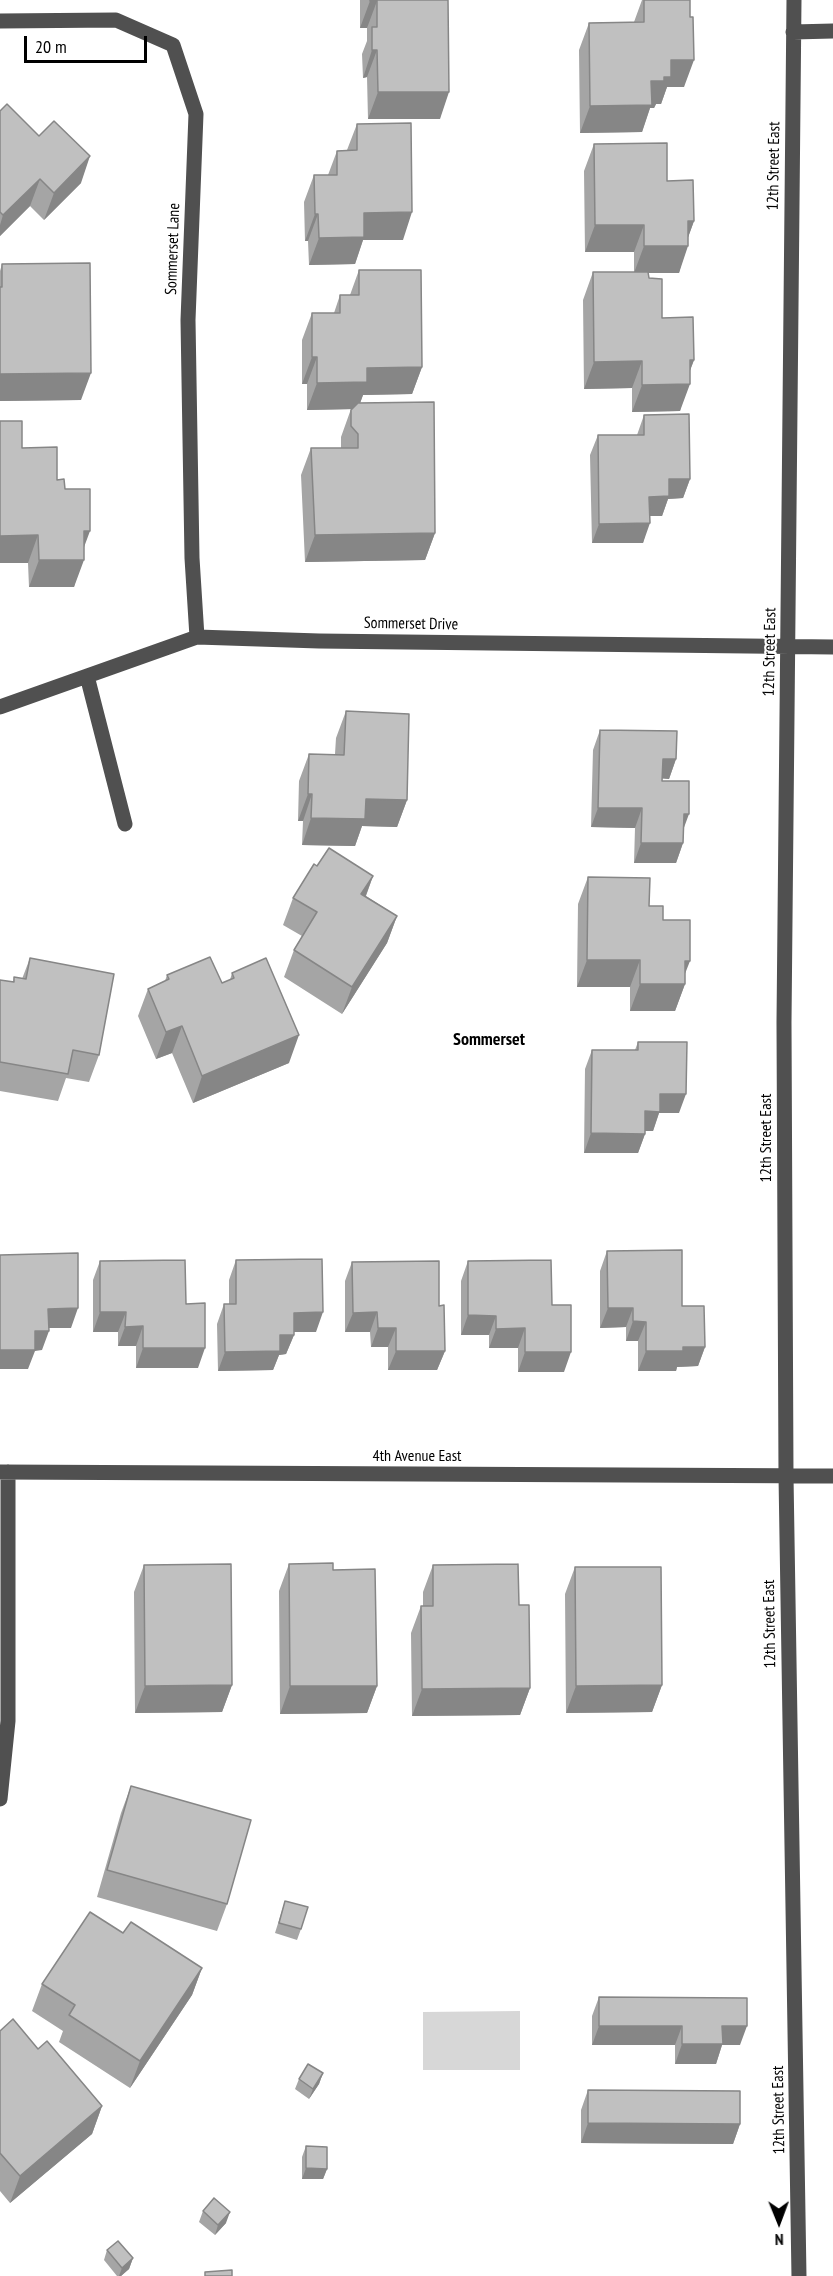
<!DOCTYPE html>
<html>
<head>
<meta charset="utf-8">
<style>
  body { margin:0 }
  #map { position:relative; width:833px; height:2276px; overflow:hidden; background:#fff; font-family:"PT Sans Narrow",sans-serif }
  canvas { display:block }
  .north { position:absolute; left:749px; top:2192px; width:60px; height:60px; -webkit-text-stroke:4px #fff; paint-order:stroke; rotate:179deg; font-size:16px; font-weight:700; line-height:24px; text-align:center; color:#000 }
  .north::after { content:''; display:block; margin:auto; width:21px; height:27px; background:#000; clip-path:polygon(50% 0,100% 100%,50% 72%,0 100%) }
  .scale { position:absolute; left:24px; top:36px; width:123px; height:27px; box-sizing:border-box; border:3px solid #000; border-top:0; padding-left:8px; font-size:18px; line-height:21px; white-space:nowrap; color:#000; -webkit-text-stroke:4px #fff; paint-order:stroke }
</style>
</head>
<body>
<div id="map">
<canvas width="833" height="2276"></canvas>
<div class="north">N</div>
<div class="scale">20 m</div>
</div>
<script>
const g = document.querySelector('canvas').getContext('2d');
g.lineJoin = 'round';
function fill(path, color) {
  g.fillStyle = color;
  g.fill(path, 'evenodd');
}
function poly(rows) {
  const path = new Path2D();
  for (const r of rows) {
    path.moveTo(r[0], r[1]);
    for (let i = 2; i < r.length; i += 2) path.lineTo(r[i], r[i + 1]);
  }
  return path;
}
function trace(path, color, width, dash) {
  g.strokeStyle = color;
  g.lineWidth = width;
  g.lineCap = dash ? 'butt' : 'round';
  g.setLineDash(dash || []);
  g.stroke(path);
}
function write(font, color, halo, rows, align = 'center') {
  g.font = font + ' "PT Sans Narrow",sans-serif';
  g.lineWidth = 4.5;
  g.setLineDash([]);
  g.textBaseline = 'middle';
  g.strokeStyle = halo;
  g.fillStyle = color;
  for (const [text, x, y, turn = 0] of rows) {
    g.save();
    g.translate(x, y);
    g.rotate((+turn || 0) * Math.PI / 180);
    g.textAlign = isNaN(turn) ? turn : align;
    if (halo) g.strokeText(text, 0, 0);
    g.fillText(text, 0, 0);
    g.restore();
  }
}
fill(poly([
  [520,2011,520,2070,423,2070,423,2012]
]), '#d7d7d7');
trace(poly([
  [794,0,784,1022,786,1476,799,2276],
  [0,21,116,20,173,45,196,114,188,320,192,558,197,637],
  [793,32,833,31],
  [87,676,125,824],
  [0,707,197,637,319,641,833,647],
  [0,1472,833,1476],
  [0,1799,8,1721,8,1472]
]), '#505050', 15);
fill(poly([
  [360,0,448,0,440,119,368,119,367,77,363,78,362,54,367,41,367,28,360,28],
  [642,0,690,0,684,87,667,87,661,104,656,104,654,108,650,108,642,132,580,133,579,50,589,23,634,22],
  [0,111,81,183,44,220,30,206,0,236],
  [357,124,403,240,363,240,355,264,309,265,308,241,305,241,304,202,314,175,328,175,337,151,347,150],
  [594,144,667,181,694,221,688,237,679,273,648,273,649,278,662,318,694,360,690,370,680,411,632,412,632,388,584,389,583,300,593,272,634,272,634,252,585,252,584,171],
  [2,264,81,400,0,401,0,271],
  [359,270,422,367,412,394,363,395,360,403,435,533,425,560,305,562,301,475,311,448,341,448,341,437,351,409,307,410,307,384,302,384,302,340,312,313,334,313,340,295,350,295],
  [644,415,690,479,683,498,668,499,662,516,650,516,643,543,592,543,590,455,598,435,637,435],
  [22,448,57,480,65,489,84,548,74,587,29,587,28,563],
  [346,711,407,800,397,827,362,826,355,846,302,845,303,821,298,821,299,781,309,754,335,754,336,738],
  [600,730,676,759,669,779,662,778,662,781,684,829,683,843,676,863,634,863,635,828,591,827,593,750],
  [317,866,373,876,366,896,397,916,387,943,342,1014,284,977,294,950,302,936,283,925,293,898],
  [588,877,649,906,663,920,685,973,685,984,675,1011,630,1011,630,987,577,987,578,904],
  [30,958,99,1055,89,1082,66,1078,58,1101,0,1091,0,980,13,982,14,977,22,979],
  [232,973,289,1063,193,1103,172,1053,156,1059,138,1016,148,989,165,981,167,975,222,983,230,980],
  [638,1042,679,1113,659,1113,653,1131,645,1131,645,1134,638,1153,584,1153,585,1069,592,1050,635,1050],
  [607,1251,682,1306,705,1347,698,1366,677,1367,676,1371,638,1371,638,1341,626,1341,626,1327,600,1328,600,1271],
  [236,1260,316,1332,294,1332,294,1335,286,1354,279,1355,273,1370,218,1371,217,1324,224,1304,229,1304,229,1280],
  [100,1261,186,1304,198,1368,136,1368,136,1346,118,1346,118,1332,93,1332,93,1280],
  [468,1261,552,1305,564,1372,518,1372,518,1348,489,1348,489,1335,461,1335,461,1281],
  [352,1262,439,1306,445,1351,437,1370,388,1370,388,1347,371,1347,370,1332,345,1332,345,1281],
  [289,1564,333,1570,377,1686,367,1713,280,1714,279,1591],
  [144,1565,232,1685,222,1712,135,1713,134,1592],
  [433,1565,519,1605,530,1688,520,1715,412,1716,411,1633,421,1606,423,1606,423,1592],
  [575,1567,662,1685,652,1712,566,1713,565,1594],
  [131,1786,227,1904,217,1931,97,1897,121,1813],
  [285,1901,301,1929,297,1940,275,1933],
  [123,1933,202,1968,192,1995,130,2088,59,2042,63,2031,32,2011,42,1984],
  [599,1997,740,2045,722,2045,716,2064,675,2064,675,2045,592,2045,592,2016],
  [0,2031,38,2049,102,2106,92,2134,10,2203,0,2191],
  [323,2073,319,2084,309,2099,295,2089,299,2079],
  [588,2090,740,2124,733,2144,581,2143,581,2110],
  [306,2146,327,2169,323,2179,302,2179,302,2157],
  [203,2211,226,2223,215,2235,199,2222],
  [107,2250,133,2258,129,2269,121,2276,117,2276,104,2260]
]), '#a5a5a5');
fill(poly([
  [370,1,377,1,367,28,360,28],
  [372,50,377,50,367,77,363,78],
  [671,60,694,60,684,87,667,87,661,104,656,104,654,108,650,108,642,132,580,133,590,106,651,81],
  [378,92,449,92,440,119,368,119],
  [90,156,81,183,44,220,54,193],
  [40,179,30,206,0,236,0,225,3,215],
  [412,212,403,240,363,240,355,264,309,265,319,238,364,213],
  [315,214,318,214,308,241,305,241],
  [688,221,694,221,685,246,688,246,679,273,634,273,644,246],
  [595,225,644,225,634,252,585,252],
  [312,357,317,357,307,384,302,384],
  [690,360,694,360,685,384,690,384,680,411,632,412,642,385],
  [642,361,632,388,584,389,594,362],
  [422,367,412,394,363,395,358,409,307,410,317,383,367,368],
  [91,373,81,400,0,401,0,374],
  [669,479,690,479,683,498,668,499,662,516,642,516,649,497],
  [650,523,643,543,592,543,599,524],
  [84,531,90,531,80,558],
  [435,533,425,560,305,562,315,535],
  [38,535,28,563,0,563,0,536],
  [39,560,84,560,74,587,29,587],
  [663,759,676,759,669,779,655,778],
  [308,794,312,794,303,821,298,821],
  [366,799,407,800,397,827,362,826,355,846,302,845,311,818],
  [598,808,642,808,635,828,591,827],
  [684,814,689,814,682,833],
  [641,843,683,843,676,863,634,863],
  [373,876,363,903,361,894],
  [397,916,387,943,342,1014,352,987],
  [587,960,640,960,630,987,577,987],
  [685,961,690,961,681,984,685,984,675,1011,630,1011,640,984],
  [182,1026,172,1053,156,1059,166,1032],
  [299,1035,289,1063,193,1103,202,1076],
  [660,1094,686,1094,679,1113,659,1113,653,1131,638,1131,645,1111],
  [591,1133,645,1134,638,1153,584,1153],
  [78,1308,71,1328,41,1328,48,1309],
  [608,1308,633,1308,626,1327,600,1328],
  [100,1312,126,1312,118,1332,93,1332],
  [323,1312,316,1332,287,1332,294,1313],
  [377,1312,370,1332,345,1332,353,1313],
  [468,1315,496,1316,489,1335,461,1335],
  [633,1321,646,1322,638,1341,626,1341],
  [143,1326,136,1346,118,1346,125,1327],
  [378,1328,396,1328,388,1347,371,1347],
  [525,1328,518,1348,489,1348,496,1329],
  [35,1331,49,1331,42,1350,35,1351,28,1369,0,1369,0,1350],
  [280,1335,294,1335,286,1354,279,1355,273,1370,218,1371,225,1352],
  [683,1347,705,1347,698,1366,677,1367,676,1371,638,1371,646,1351],
  [143,1348,205,1348,198,1368,136,1368],
  [396,1351,445,1351,437,1370,388,1370],
  [525,1352,571,1352,564,1372,518,1372],
  [232,1685,222,1712,135,1713,145,1686],
  [662,1685,652,1712,566,1713,576,1686],
  [290,1686,377,1686,367,1713,280,1714],
  [530,1688,520,1715,412,1716,422,1689],
  [202,1968,192,1995,130,2088,140,2061],
  [599,2026,682,2026,675,2045,592,2045],
  [722,2026,747,2026,740,2045,722,2045,716,2064,675,2064,682,2044],
  [323,2073,319,2084,309,2099,313,2089],
  [102,2106,92,2134,10,2203,20,2176],
  [588,2123,740,2124,733,2144,581,2143],
  [306,2168,327,2169,323,2179,302,2179],
  [230,2212,226,2223,215,2235,218,2225],
  [133,2258,129,2269,121,2276,119,2276,122,2268]
]), '#868686');
const building = poly([
  [370,0,448,0,449,92,378,92,377,50,372,50,372,27,377,27,377,1,370,1,370,0],
  [644,0,690,0,690,17,693,17,694,60,671,60,671,77,664,77,664,81,651,81,652,105,590,106,589,23,644,22,644,0],
  [7,104,39,136,54,121,90,156,54,193,40,179,3,215,0,212,0,111,7,104],
  [411,123,412,212,364,213,364,237,319,238,318,214,315,214,314,175,337,175,337,151,357,150,357,124,411,123],
  [667,143,667,181,693,180,694,221,688,221,688,246,644,246,644,225,595,225,594,144,667,143],
  [90,263,91,373,0,374,0,287,2,287,2,264,90,263],
  [359,270,421,270,422,367,367,368,367,382,317,383,317,357,312,357,312,313,340,313,340,295,359,295,359,270],
  [593,272,648,272,649,278,662,279,662,318,693,317,694,360,690,360,690,384,642,385,642,361,594,362,593,272],
  [434,402,435,533,315,535,311,448,358,448,358,434,351,426,351,410,358,403,434,402],
  [689,414,690,479,669,479,669,496,649,497,650,523,599,524,598,435,644,435,644,415,689,414],
  [0,421,22,421,22,448,57,447,57,480,64,479,65,489,90,489,90,531,84,531,84,560,39,560,38,535,0,536,0,421],
  [346,711,409,714,407,800,366,799,365,819,311,818,312,794,308,794,309,754,344,755,346,711],
  [600,730,677,731,676,759,663,759,662,781,689,781,689,814,684,814,683,843,641,843,642,808,598,808,600,730],
  [329,848,373,876,361,894,397,916,352,987,294,950,317,912,293,898,314,864,317,866,329,848],
  [588,877,650,878,649,906,663,906,663,920,690,920,690,961,685,961,685,984,640,984,640,960,587,960,588,877],
  [210,957,222,983,234,978,232,973,266,958,299,1035,202,1076,182,1026,166,1032,148,989,169,979,167,975,210,957],
  [30,958,114,974,99,1055,73,1050,68,1074,0,1062,0,980,14,982,14,977,26,979,30,958],
  [638,1042,687,1042,686,1094,660,1094,660,1112,645,1111,645,1134,591,1133,592,1050,638,1050,638,1042],
  [682,1250,682,1306,704,1306,705,1347,683,1347,683,1351,646,1351,646,1322,633,1321,633,1308,608,1308,607,1251,682,1250],
  [78,1253,78,1308,48,1309,49,1331,35,1331,35,1350,0,1350,0,1255,78,1253],
  [322,1259,323,1312,294,1313,294,1335,280,1335,280,1351,225,1352,224,1304,236,1304,236,1260,322,1259],
  [185,1260,186,1304,205,1303,205,1348,143,1348,143,1326,125,1327,126,1312,100,1312,100,1261,185,1260],
  [551,1260,552,1305,571,1305,571,1352,525,1352,525,1328,496,1329,496,1316,468,1315,468,1261,551,1260],
  [439,1261,439,1306,444,1305,445,1351,396,1351,396,1328,378,1328,377,1312,353,1313,352,1262,439,1261],
  [333,1563,333,1570,375,1569,377,1686,290,1686,289,1564,333,1563],
  [231,1564,232,1685,145,1686,144,1565,231,1564],
  [518,1564,519,1605,529,1605,530,1688,422,1689,421,1606,433,1606,433,1565,518,1564],
  [575,1567,661,1567,662,1685,576,1686,575,1567],
  [131,1786,251,1820,227,1904,107,1870,131,1786],
  [285,1901,308,1907,301,1929,279,1923,285,1901],
  [90,1912,123,1933,131,1922,202,1968,140,2061,69,2015,75,2005,42,1984,90,1912],
  [599,1997,747,1998,747,2026,722,2026,723,2044,682,2044,682,2026,599,2026,599,1997],
  [13,2019,38,2049,47,2041,102,2106,20,2176,0,2153,0,2031,13,2019],
  [308,2064,323,2073,313,2089,299,2079,308,2064],
  [588,2090,740,2091,740,2124,588,2123,588,2090],
  [306,2146,327,2147,327,2169,306,2168,306,2146],
  [214,2198,230,2212,218,2225,203,2211,214,2198],
  [118,2241,133,2258,122,2268,107,2250,118,2241],
  [232,2270,232,2276,205,2276,205,2272,232,2270]
]);
fill(building, '#c0c0c0');
trace(building, '#868686', 1.5);
write('16px', '#000', '#fff', [
  ["12th Street East",774,166,-89],
  ["Sommerset Lane",173,249,-88],
  ["Sommerset Drive",411,624,1],
  ["12th Street East",770,652,-89],
  ["12th Street East",766,1138,-90],
  ["4th Avenue East",417,1456],
  ["12th Street East",770,1624,-91],
  ["12th Street East",779,2110,-91]
]);
write('bold 18px', '#000', '#fff', [
  ["Sommerset",489,1040]
]);
</script>
</body>
</html>
